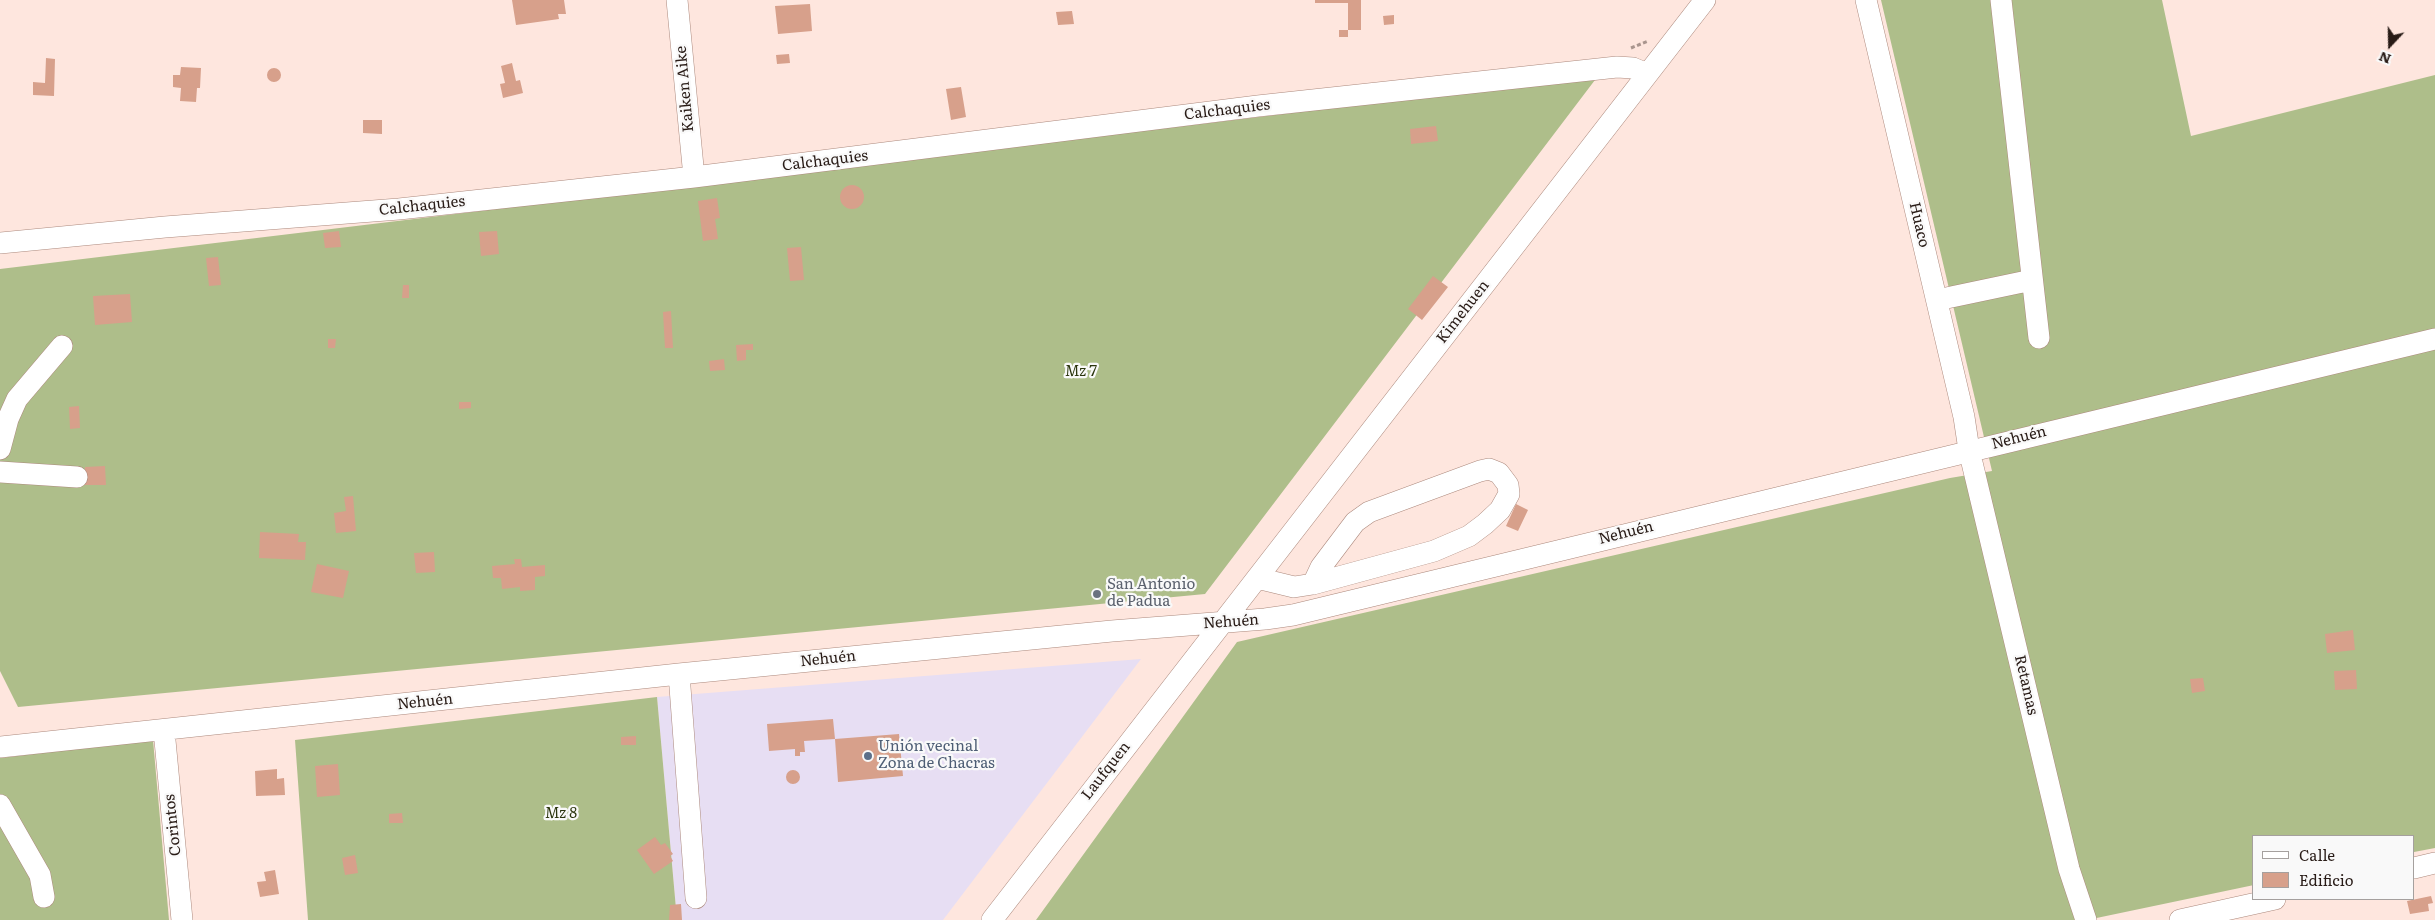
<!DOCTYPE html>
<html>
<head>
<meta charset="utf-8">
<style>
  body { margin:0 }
  #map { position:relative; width:2435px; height:920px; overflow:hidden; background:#fee6de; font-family:Literata,serif }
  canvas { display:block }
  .legend { position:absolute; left:2252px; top:835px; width:162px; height:65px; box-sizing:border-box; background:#f9f9f9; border:1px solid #a5a09e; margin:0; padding:6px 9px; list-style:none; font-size:15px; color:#281b16 }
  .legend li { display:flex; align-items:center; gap:10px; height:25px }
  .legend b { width:25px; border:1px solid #a5a09e }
  .north { position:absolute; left:2365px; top:20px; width:50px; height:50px; -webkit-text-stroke:4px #f9f9f9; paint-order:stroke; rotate:201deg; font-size:14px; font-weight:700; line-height:20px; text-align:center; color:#281b16 }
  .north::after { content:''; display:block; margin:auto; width:18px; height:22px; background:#281b16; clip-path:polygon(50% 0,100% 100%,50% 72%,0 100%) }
</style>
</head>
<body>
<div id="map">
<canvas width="2435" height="920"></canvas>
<ul class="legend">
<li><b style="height:6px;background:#fff"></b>Calle</li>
<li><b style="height:14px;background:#d7a08b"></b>Edificio</li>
</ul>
<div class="north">N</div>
</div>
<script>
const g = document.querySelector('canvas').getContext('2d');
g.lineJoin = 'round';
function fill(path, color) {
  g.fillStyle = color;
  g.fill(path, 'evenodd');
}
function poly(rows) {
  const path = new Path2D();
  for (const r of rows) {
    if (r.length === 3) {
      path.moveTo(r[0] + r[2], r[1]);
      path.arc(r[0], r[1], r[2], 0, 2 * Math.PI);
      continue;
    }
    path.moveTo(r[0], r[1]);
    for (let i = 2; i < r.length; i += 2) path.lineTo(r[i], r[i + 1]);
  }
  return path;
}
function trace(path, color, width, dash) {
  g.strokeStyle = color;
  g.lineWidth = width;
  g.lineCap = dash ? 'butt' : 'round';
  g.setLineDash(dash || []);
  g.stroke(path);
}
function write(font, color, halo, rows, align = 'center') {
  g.font = font + ' Literata,serif';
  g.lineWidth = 4.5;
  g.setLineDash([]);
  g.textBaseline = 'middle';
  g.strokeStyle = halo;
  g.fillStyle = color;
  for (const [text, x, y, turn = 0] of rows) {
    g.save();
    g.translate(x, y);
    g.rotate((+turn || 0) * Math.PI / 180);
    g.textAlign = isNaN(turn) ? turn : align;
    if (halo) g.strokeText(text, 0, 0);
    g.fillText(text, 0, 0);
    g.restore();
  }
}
fill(poly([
  [1141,659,943,920,677,920,657,697]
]), '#e7def3');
fill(poly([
  [1881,0,2162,0,2191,136,2435,75,2435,848,2414,852,2414,836,2254,836,2254,885,2087,920,1036,920,1237,642,1950,478,1992,471],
  [1598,76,1205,594,18,707,0,671,0,269],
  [657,697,677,920,308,920,295,740],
  [153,740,169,920,0,920,0,758]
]), '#aebe8a');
fill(poly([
  [512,0,564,0,566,14,558,14,559,19,516,25],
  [1315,0,1361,0,1361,30,1348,30,1348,3,1315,3],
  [810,4,812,31,778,34,775,6],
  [1072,11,1074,24,1058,25,1056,12],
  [1394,15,1394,24,1384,25,1383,16],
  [1339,30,1348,30,1348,37,1339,37],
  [789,54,790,63,777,64,776,55],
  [46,58,55,59,54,96,33,95,33,82,45,83],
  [512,63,516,81,520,80,523,93,503,98,500,84,505,83,501,66],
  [181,67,201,68,200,88,197,88,196,102,180,101,181,88,173,87,173,75,180,75],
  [274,75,7],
  [961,87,966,117,951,120,946,89],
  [363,120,382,120,382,134,363,133],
  [1436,126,1438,141,1411,144,1410,129],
  [852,197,12],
  [717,198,720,218,715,219,718,239,703,241,698,201],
  [339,231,341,247,325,248,323,233],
  [497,231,499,254,481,256,479,232],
  [801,247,804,280,790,281,787,248],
  [218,257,221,285,209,286,206,258],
  [1433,276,1448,287,1422,320,1408,309],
  [403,285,409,285,409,298,402,298],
  [130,294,132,322,95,325,93,296],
  [671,311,673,348,665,348,663,312],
  [328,339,336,339,335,348,328,348],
  [753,344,753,350,746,350,746,360,737,361,736,345],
  [724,359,725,370,710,371,709,361],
  [459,402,471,402,471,408,459,409],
  [79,406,80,428,70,429,69,407],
  [105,466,106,485,85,485,85,467],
  [353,496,356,531,336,533,334,513,346,511,344,497],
  [1516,504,1528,510,1518,531,1506,526],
  [260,532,299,534,298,542,306,542,305,560,259,558],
  [434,552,435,572,416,573,414,553],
  [514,559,521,559,522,567,545,565,545,576,535,577,535,590,520,591,520,587,502,589,501,578,493,578,492,566,515,564],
  [317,564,349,571,343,598,311,592],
  [2353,630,2355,650,2327,653,2325,634],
  [2356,670,2357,689,2335,690,2334,671],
  [2203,678,2205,691,2192,693,2190,679],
  [833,719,835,739,899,734,903,776,838,782,835,739,804,741,805,752,800,752,800,756,795,756,795,749,769,751,767,724],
  [636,736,636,745,621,745,621,737],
  [338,764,340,795,317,797,315,766],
  [277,769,277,779,284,778,285,795,256,796,255,771],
  [793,777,7],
  [402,813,403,823,389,823,389,814],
  [655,837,661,845,665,843,673,854,670,856,673,861,654,874,637,850],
  [355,855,358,873,345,875,342,858],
  [275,870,279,894,260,897,257,882,266,881,264,872],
  [2431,896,2433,903,2428,904,2429,911,2410,914,2407,901],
  [681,904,682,920,669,920,670,905]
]), '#d7a08b');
const minor = poly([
  [677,0,694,177],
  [1866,0,1964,417,1969,450,2069,869,2086,920],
  [2001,0,2039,338],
  [0,243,165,227,399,209,694,177,1258,106,1617,67,1633,68,1647,74],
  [1937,300,2032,280],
  [0,449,8,419,17,399,62,346],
  [0,472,77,477],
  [1257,578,1294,587,1313,584,1434,551,1469,536,1485,524,1500,510,1509,494,1508,485,1499,473,1489,469,1480,471,1369,512,1355,522,1321,567,1313,584],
  [679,674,696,898],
  [164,730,182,920],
  [0,747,679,674,1112,631,1265,619,1293,615,2435,339],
  [0,805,40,875,44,897],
  [2414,868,2435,863],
  [992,920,1705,0],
  [2180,920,2275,899]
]);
trace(minor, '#ac897d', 22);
trace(poly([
  [1631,48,1648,41]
]), '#a9958e', 3, [4, 2.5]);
trace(minor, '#fff', 21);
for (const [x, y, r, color] of [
  [1097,594,5,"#6b7280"],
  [868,756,5,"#5c6f8a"]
]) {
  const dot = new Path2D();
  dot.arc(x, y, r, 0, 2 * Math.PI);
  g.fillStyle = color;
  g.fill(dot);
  trace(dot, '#f9f9f9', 2);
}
write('15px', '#281b16', '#f9f9f9', [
  ["Kaiken Aike",685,89,-95],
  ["Calchaquies",1227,110,-7],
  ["Calchaquies",825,161,-7],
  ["Calchaquies",422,206,-6],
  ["Huaco",1919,225,77],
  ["Kimehuen",1463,312,-52],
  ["Nehuén",2019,438,-14],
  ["Nehuén",1626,533,-14],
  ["Nehuén",1231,622,-4],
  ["Nehuén",828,659,-6],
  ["Retamas",2026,685,77],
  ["Nehuén",425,702,-6],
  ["Laufquen",1106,771,-52],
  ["Corintos",173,825,-96]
]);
write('italic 15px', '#2b350d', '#f9f9f9', [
  ["Mz 7",1081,372],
  ["Mz 8",561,814]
]);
write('15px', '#5b616d', '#f9f9f9', [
  ["San Antonio",1107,585],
  ["de Padua",1107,602]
], 'left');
write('15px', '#4e5e75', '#f9f9f9', [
  ["Unión vecinal",878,747],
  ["Zona de Chacras",878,764]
], 'left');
</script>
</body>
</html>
